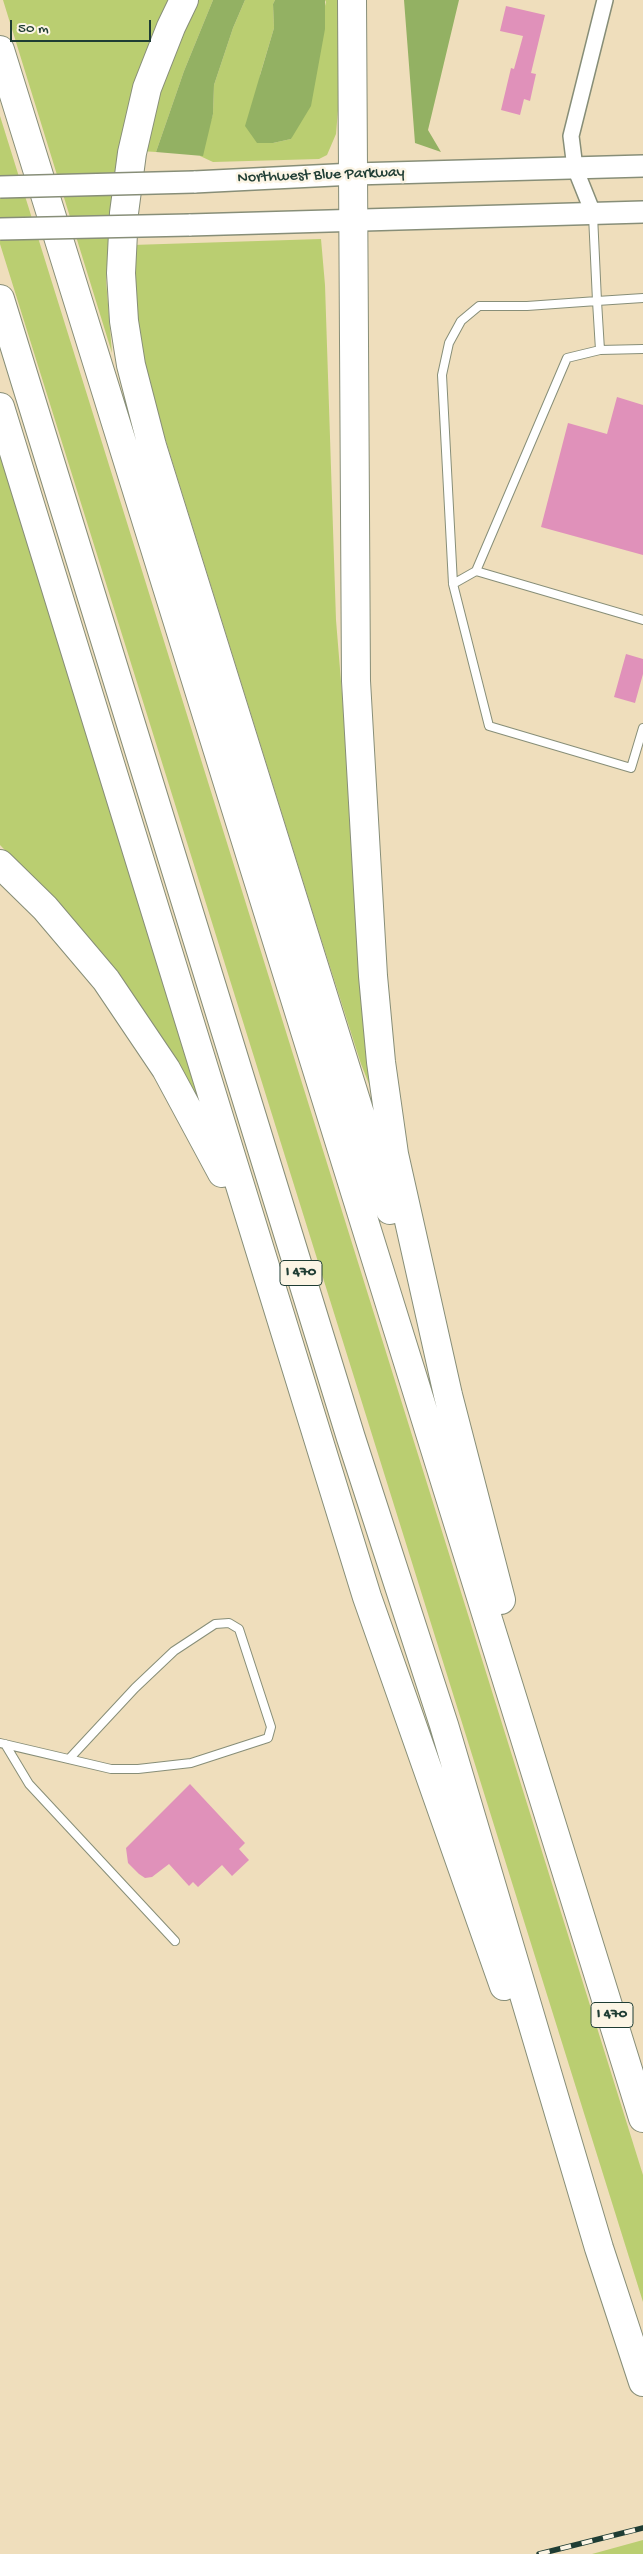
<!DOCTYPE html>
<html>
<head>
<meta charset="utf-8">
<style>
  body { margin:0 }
  #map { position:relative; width:643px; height:2554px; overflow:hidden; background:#efdebc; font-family:"Gochi Hand",sans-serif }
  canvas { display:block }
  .scale { position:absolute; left:10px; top:20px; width:141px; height:22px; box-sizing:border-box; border:2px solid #1f3d34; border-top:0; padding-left:6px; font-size:15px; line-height:18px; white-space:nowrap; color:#1f3d34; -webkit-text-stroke:4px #fcf5e5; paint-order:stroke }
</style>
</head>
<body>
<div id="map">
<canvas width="643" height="2554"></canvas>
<div class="scale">50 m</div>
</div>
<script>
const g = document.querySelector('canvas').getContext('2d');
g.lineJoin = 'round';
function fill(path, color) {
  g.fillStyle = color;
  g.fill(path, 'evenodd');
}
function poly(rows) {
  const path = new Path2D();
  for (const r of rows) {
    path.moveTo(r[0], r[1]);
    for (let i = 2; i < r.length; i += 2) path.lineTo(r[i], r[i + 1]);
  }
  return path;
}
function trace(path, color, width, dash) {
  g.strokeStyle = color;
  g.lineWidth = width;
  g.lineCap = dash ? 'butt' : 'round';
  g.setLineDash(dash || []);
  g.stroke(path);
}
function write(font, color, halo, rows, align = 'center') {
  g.font = font + ' "Gochi Hand",sans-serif';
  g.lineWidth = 5;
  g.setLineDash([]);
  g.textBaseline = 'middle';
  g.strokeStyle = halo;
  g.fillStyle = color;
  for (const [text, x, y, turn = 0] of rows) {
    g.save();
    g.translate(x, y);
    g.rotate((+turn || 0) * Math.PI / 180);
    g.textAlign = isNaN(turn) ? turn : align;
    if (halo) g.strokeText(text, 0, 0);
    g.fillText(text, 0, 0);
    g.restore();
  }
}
fill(poly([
  [3,0,171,0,119,152,111,203,106,280,112,353],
  [194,0,213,0,184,71,156,152,141,151,158,86],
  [245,0,275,0,273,4,274,28,260,75,257,143,273,143,291,139,326,2,325,0,339,0,340,86,336,134,327,155,319,159,213,162,200,156,213,114,214,85,233,28],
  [0,116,643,2175,643,2302,0,244],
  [321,239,325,285,336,620,375,1099,361,1064,317,926,146,377,137,337,132,245],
  [0,450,207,1117,82,930,0,845],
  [643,2540,643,2554,592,2554]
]), '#bace71');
fill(poly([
  [213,0,245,0,233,28,214,85,213,114,203,156,156,152,184,71],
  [275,0,325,0,325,29,311,106,291,139,273,143,257,143,245,126,274,28,273,4],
  [404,0,459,0,428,130,441,152,415,143]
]), '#93b163');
fill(poly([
  [506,6,545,15,531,73,536,74,530,101,524,99,520,115,501,110,511,68,514,69,523,36,500,31],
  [617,397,643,405,643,555,541,527,568,423,607,434],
  [626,654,643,659,643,674,635,703,614,697],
  [190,1784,245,1843,239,1849,249,1860,232,1876,222,1865,198,1887,193,1882,189,1886,169,1864,152,1877,145,1878,139,1874,128,1863,126,1848]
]), '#e091ba');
const lane = poly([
  [593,215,597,301,527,306,479,306,461,321,449,343,442,375,453,584,489,726,631,768,643,728],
  [643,298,597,301,600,350,643,349],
  [476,571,643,620],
  [453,584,476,571,567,358,600,350],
  [0,1743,111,1769,138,1769,191,1763,268,1738,271,1727,239,1629,229,1623,215,1624,174,1651,135,1688,69,1759],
  [5,1744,29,1784,175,1941]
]);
const street = poly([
  [593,213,575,168,571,136,605,0]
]);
const secondary = poly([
  [194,182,354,174,643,166],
  [189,225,643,212]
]);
const highway = poly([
  [184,0,171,27,147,88,132,153,124,213,121,273,124,321,131,365,152,446,390,1210],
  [352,0,356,681,373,976,381,1062,394,1154,448,1395,501,1600],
  [0,50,643,2118],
  [0,299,351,1438,444,1725,599,2248,643,2382],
  [0,407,367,1597,504,1986],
  [0,864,45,908,106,980,166,1069,222,1173]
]);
trace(lane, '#878e78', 10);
trace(street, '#878e78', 18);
trace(secondary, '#878e78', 24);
trace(highway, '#878e78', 30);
trace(lane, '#fff', 8);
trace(street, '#fff', 15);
trace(secondary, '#fff', 21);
trace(highway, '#fff', 28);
const rail = poly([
  [539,2554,643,2528]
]);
trace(rail, '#1f3d34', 5.5);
trace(rail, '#fcf5e5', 4, [11]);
const secondaryBridge = poly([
  [0,187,194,182],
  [0,229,189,225]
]);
trace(secondaryBridge, '#878e78', 24, []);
trace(secondaryBridge, '#fff', 21);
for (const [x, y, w] of [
  [301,1273,42],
  [612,2015,42]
]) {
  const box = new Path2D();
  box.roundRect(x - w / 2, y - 12.5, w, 25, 4);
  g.fillStyle = '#fcf5e5';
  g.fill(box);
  trace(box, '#1f3d34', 1);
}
write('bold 15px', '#1f3d34', null, [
  ["I 470",301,1273],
  ["I 470",612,2015]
]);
write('16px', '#1f3d34', '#fcf5e5', [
  ["Northwest Blue Parkway",321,176,-2]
]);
</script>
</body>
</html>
